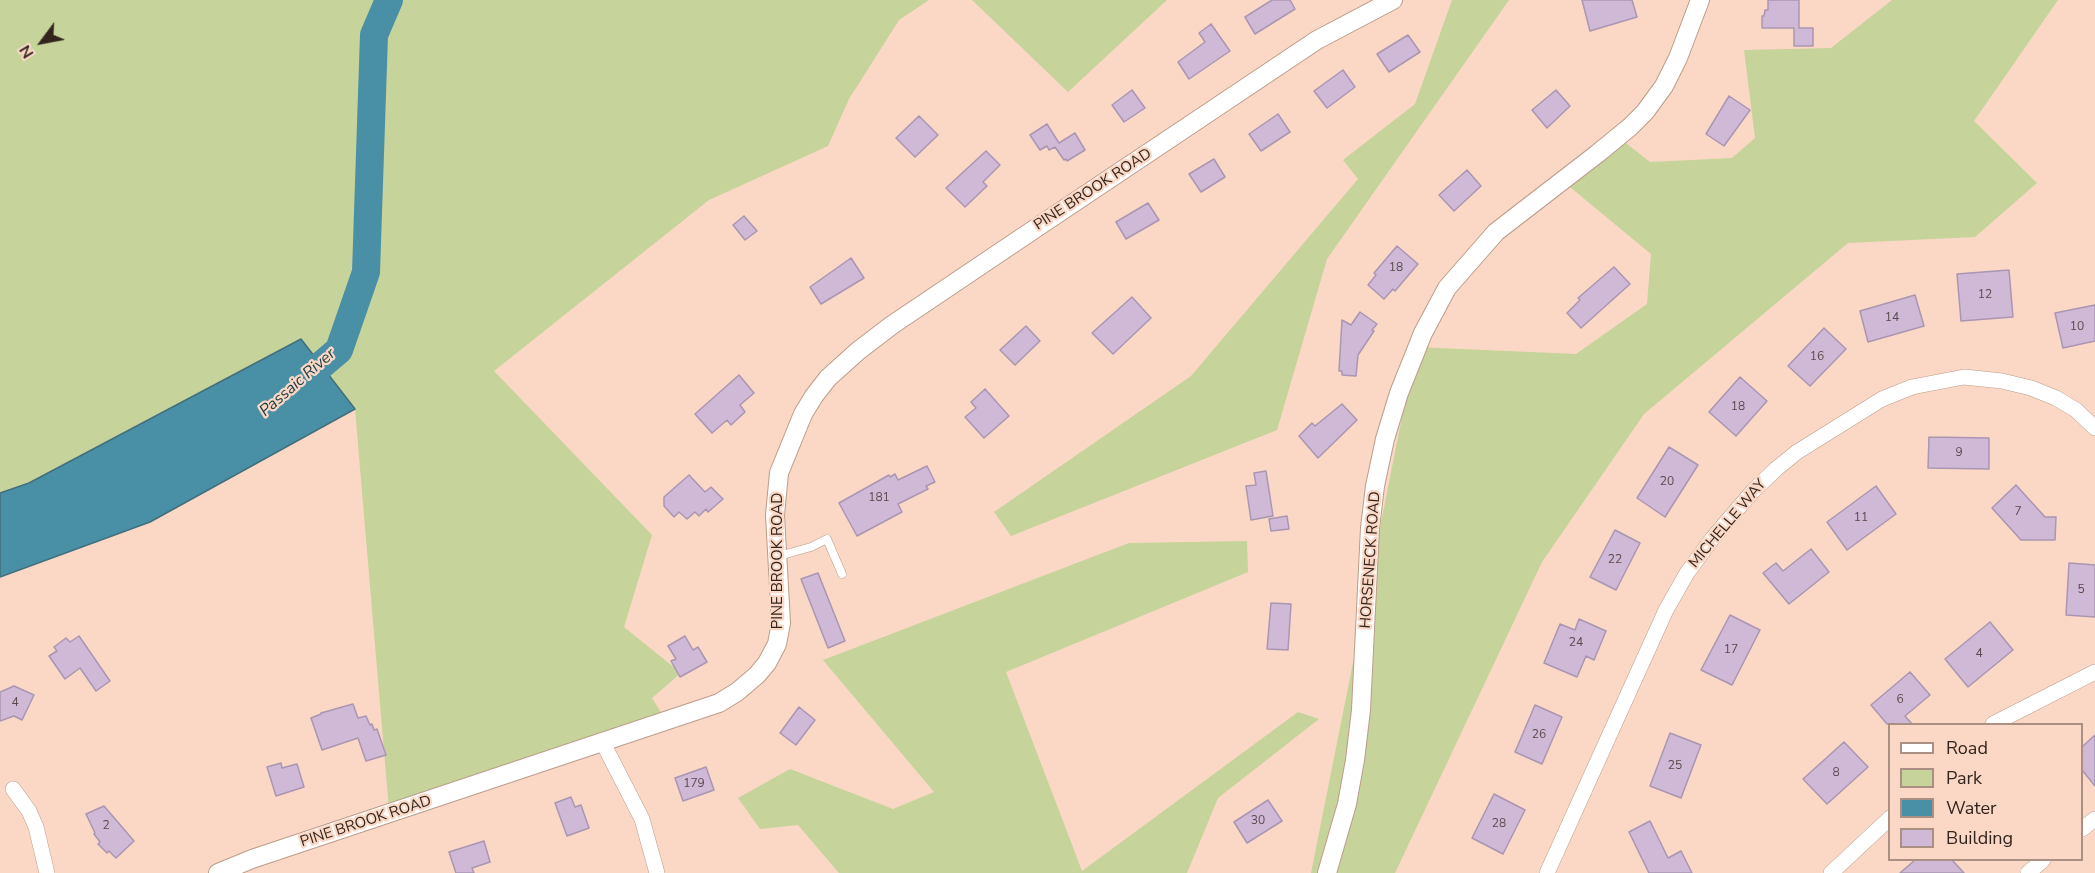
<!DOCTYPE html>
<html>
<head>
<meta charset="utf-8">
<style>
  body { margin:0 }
  #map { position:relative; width:2095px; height:873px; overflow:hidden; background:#fad8c5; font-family:"Nunito Sans",sans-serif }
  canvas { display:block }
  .legend { position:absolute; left:1888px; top:723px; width:195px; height:138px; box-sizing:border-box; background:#fad8c5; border:2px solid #aa9082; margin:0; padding:8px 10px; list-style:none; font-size:18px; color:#32251e }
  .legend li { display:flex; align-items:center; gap:12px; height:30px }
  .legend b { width:30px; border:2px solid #aa9082 }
  .north { position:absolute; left:12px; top:12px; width:60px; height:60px; -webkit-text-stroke:4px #fad8c5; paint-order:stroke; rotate:238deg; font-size:16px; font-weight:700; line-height:24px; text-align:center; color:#32251e }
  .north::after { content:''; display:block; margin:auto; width:21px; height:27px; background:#32251e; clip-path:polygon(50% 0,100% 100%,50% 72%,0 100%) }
</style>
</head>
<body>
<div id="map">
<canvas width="2095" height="873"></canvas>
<ul class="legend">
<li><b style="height:8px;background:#fff"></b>Road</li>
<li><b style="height:16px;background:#c6d39a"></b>Park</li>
<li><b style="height:16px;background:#498fa6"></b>Water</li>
<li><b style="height:16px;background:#cfb9d7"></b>Building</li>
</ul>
<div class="north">N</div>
</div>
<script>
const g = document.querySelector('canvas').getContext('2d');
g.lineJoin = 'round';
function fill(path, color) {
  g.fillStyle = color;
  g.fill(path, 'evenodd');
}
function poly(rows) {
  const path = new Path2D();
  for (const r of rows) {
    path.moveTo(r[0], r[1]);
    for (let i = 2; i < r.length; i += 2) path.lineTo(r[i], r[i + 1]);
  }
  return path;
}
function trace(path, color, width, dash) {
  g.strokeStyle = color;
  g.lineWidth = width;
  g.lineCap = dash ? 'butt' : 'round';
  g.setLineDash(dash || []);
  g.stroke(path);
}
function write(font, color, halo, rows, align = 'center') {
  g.font = font + ' "Nunito Sans",sans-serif';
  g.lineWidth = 4.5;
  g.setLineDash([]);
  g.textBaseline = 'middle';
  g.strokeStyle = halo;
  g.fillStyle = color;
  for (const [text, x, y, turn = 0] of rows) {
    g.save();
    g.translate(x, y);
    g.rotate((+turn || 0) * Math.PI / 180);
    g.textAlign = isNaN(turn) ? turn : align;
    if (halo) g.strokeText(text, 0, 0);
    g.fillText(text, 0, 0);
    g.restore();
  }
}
fill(poly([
  [0,0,929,0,899,20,849,99,828,146,709,200,494,371,652,535,624,627,681,673,652,698,666,720,389,810,355,409,301,339,29,483,0,493],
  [972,0,1167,0,1068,92],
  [1452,0,1509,0,1327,259,1277,430,1011,536,994,512,1191,376,1358,179,1343,160,1415,104],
  [1892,0,2058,0,1974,121,2037,183,1975,237,1848,243,1644,414,1542,562,1395,873,1311,873,1416,347,1576,354,1647,304,1651,254,1559,178,1617,136,1650,162,1732,158,1755,138,1744,50,1831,48],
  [1247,541,1248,572,1006,672,1082,871,1298,712,1319,719,1218,798,1187,873,839,873,798,825,760,829,738,798,790,769,893,809,934,792,823,660,1129,543]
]), '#c6d39a');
const water = poly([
  [301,339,355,409,150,522,0,577,0,493,29,483,301,339]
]);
fill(water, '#498fa6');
trace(water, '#426f7d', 1.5);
trace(poly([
  [293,389,339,350,366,272,374,35,389,0]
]), '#498fa6', 28);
const building = poly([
  [1272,0,1290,0,1295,9,1255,34,1245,17,1272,0],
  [1582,0,1632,0,1637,17,1590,31,1582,0],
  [1768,0,1799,0,1799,28,1813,28,1813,46,1794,46,1794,28,1762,28,1762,16,1764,16,1765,10,1768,10,1768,0],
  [1211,24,1230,51,1189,79,1178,62,1205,42,1199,33,1211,24],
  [1408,35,1420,52,1389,72,1377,54,1408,35],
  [1343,70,1355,87,1327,108,1314,91,1343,70],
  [1132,90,1145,108,1124,122,1112,105,1132,90],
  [1556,90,1570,106,1547,128,1532,110,1556,90],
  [1729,96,1750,110,1724,146,1706,134,1729,96],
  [1278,114,1290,132,1261,151,1249,134,1278,114],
  [919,116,938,135,915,157,896,138,919,116],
  [1047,124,1059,143,1075,133,1085,150,1067,161,1066,159,1064,160,1055,147,1049,150,1047,146,1040,150,1030,135,1047,124],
  [986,151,1000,165,983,182,987,186,965,207,946,188,986,151],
  [1214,159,1225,177,1201,192,1189,174,1214,159],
  [1467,170,1481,186,1454,211,1439,195,1467,170],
  [1148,203,1159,220,1126,239,1116,222,1148,203],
  [744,216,757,231,745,240,733,225,744,216],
  [1397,246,1418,264,1395,291,1393,289,1384,299,1368,285,1376,275,1374,273,1397,246],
  [851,258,864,278,821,304,810,287,851,258],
  [1614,267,1630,284,1581,328,1567,313,1580,300,1578,298,1614,267],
  [2009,270,2013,317,1961,321,1957,274,2009,270],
  [1915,295,1924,326,1868,342,1860,311,1915,295],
  [1132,297,1151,318,1113,354,1092,333,1132,297],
  [2095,305,2095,341,2063,348,2055,313,2095,305],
  [1360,312,1377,324,1372,330,1374,331,1358,355,1356,376,1342,375,1342,371,1339,371,1342,320,1351,325,1360,312],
  [1026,326,1040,341,1015,365,1000,350,1026,326],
  [1824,328,1846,349,1810,386,1788,366,1824,328],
  [739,375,754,393,740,405,745,412,731,425,727,420,712,433,695,414,739,375],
  [1740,377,1767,401,1736,436,1709,412,1740,377],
  [985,389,1009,416,984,438,965,417,976,408,971,402,985,389],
  [1342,404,1357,420,1318,458,1299,436,1312,423,1315,426,1342,404],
  [1929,437,1989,438,1989,469,1928,468,1929,437],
  [1669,447,1698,465,1665,517,1637,498,1669,447],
  [927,466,935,482,926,486,928,489,898,504,902,512,857,536,839,503,889,475,890,477,895,474,898,480,927,466],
  [1266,471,1273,516,1251,520,1246,486,1256,485,1254,473,1266,471],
  [689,475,705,492,711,487,723,499,708,512,706,509,699,516,695,512,687,519,679,512,674,517,664,506,664,497,689,475],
  [2016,485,2045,517,2056,517,2055,540,2021,540,1992,508,2016,485],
  [1876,486,1896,514,1847,550,1827,522,1876,486],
  [1287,516,1289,529,1271,531,1269,519,1287,516],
  [1615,530,1640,543,1616,590,1590,577,1615,530],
  [1811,549,1829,572,1789,604,1763,573,1776,563,1783,571,1811,549],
  [2069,563,2095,565,2095,617,2066,615,2069,563],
  [818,573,845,641,828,648,801,579,818,573],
  [1271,603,1291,604,1288,650,1267,649,1271,603],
  [1730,615,1760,630,1732,685,1701,670,1730,615],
  [1579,619,1606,631,1594,660,1586,656,1577,677,1544,663,1560,624,1575,630,1579,619],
  [1990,622,2013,650,1968,687,1945,659,1990,622],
  [79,636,110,681,96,691,80,668,65,679,49,656,57,651,54,647,66,638,70,642,79,636],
  [685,636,693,650,698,647,707,662,680,677,671,661,676,659,668,646,685,636],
  [1910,672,1930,695,1905,716,1912,724,1887,724,1871,705,1910,672],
  [14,686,34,695,22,720,14,716,0,721,0,692,14,686],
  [353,704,358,718,366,716,370,725,372,724,374,730,377,729,386,755,366,761,358,738,322,750,311,718,321,714,321,713,353,704],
  [1535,705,1562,717,1542,764,1515,752,1535,705],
  [799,707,815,720,796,745,780,733,799,707],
  [1670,733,1701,745,1681,798,1650,786,1670,733],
  [2095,735,2095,786,2082,770,2082,747,2095,735],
  [1844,742,1868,767,1827,804,1803,779,1844,742],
  [281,763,282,768,297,764,304,787,276,796,267,767,281,763],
  [706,767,714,790,683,801,675,778,706,767],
  [1494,794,1525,810,1503,854,1472,838,1494,794],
  [571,797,575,807,581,805,589,828,567,836,555,803,571,797],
  [1268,800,1282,821,1247,843,1234,822,1268,800],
  [104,806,134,841,116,858,109,851,107,853,98,844,100,842,94,834,95,833,86,814,104,806],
  [1650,821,1668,858,1681,851,1692,873,1649,873,1629,832,1650,821],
  [484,841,490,862,472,868,474,873,456,873,449,852,484,841],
  [1915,860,1952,860,1964,873,1900,873,1915,860]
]);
fill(building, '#cfb9d7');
trace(building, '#aa96b2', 1.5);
const service = poly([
  [779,556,811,547,827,539,842,574]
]);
const minor = poly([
  [1993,724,2095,672],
  [603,743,642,819,657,873],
  [13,789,29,811,36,827,47,873],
  [2082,829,2095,819],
  [1547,873,1666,610,1687,573,1712,539,1753,491,1776,469,1797,452,1882,399,1912,387,1964,377,2002,381,2031,388,2056,398,2076,410,2095,428],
  [1831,873,1890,818],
  [2028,873,2043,860]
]);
const tertiary = poly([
  [218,873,252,859,719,703,737,692,757,675,767,663,777,644,781,623,775,515,779,473,803,414,814,396,828,378,858,351,892,325,1045,222,1317,40,1393,0],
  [1327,873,1347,804,1355,760,1361,710,1370,528,1375,486,1385,439,1399,393,1423,333,1447,288,1496,232,1597,154,1630,127,1645,112,1664,86,1678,58,1700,0]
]);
trace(service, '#bc9c8a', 9);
trace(minor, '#bc9c8a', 16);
trace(tertiary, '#bc9c8a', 20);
trace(service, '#fff', 8);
trace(minor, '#fff', 15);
trace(tertiary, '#fff', 18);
write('12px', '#594a4c', null, [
  ["18",1396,268],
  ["12",1985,295],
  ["14",1892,318],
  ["10",2077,327],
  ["16",1817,357],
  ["18",1738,407],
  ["9",1959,453],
  ["20",1667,482],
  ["181",879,498],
  ["7",2018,512],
  ["11",1861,518],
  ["22",1615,560],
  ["5",2081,590],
  ["24",1576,643],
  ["17",1731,650],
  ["4",1979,654],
  ["6",1900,700],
  ["4",15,703],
  ["26",1539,735],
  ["25",1675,766],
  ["8",1836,773],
  ["179",694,784],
  ["30",1258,821],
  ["28",1499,824],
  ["2",106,826]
]);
write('15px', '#32251e', '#fad8c5', [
  ["PINE BROOK ROAD",1093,190,-33],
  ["MICHELLE WAY",1728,524,-50],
  ["HORSENECK ROAD",1371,560,-86],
  ["PINE BROOK ROAD",778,561,-90],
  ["PINE BROOK ROAD",366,822,-18]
]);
write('italic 16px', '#183944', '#fad8c5', [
  ["Passaic River",298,383,-41]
]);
</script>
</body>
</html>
